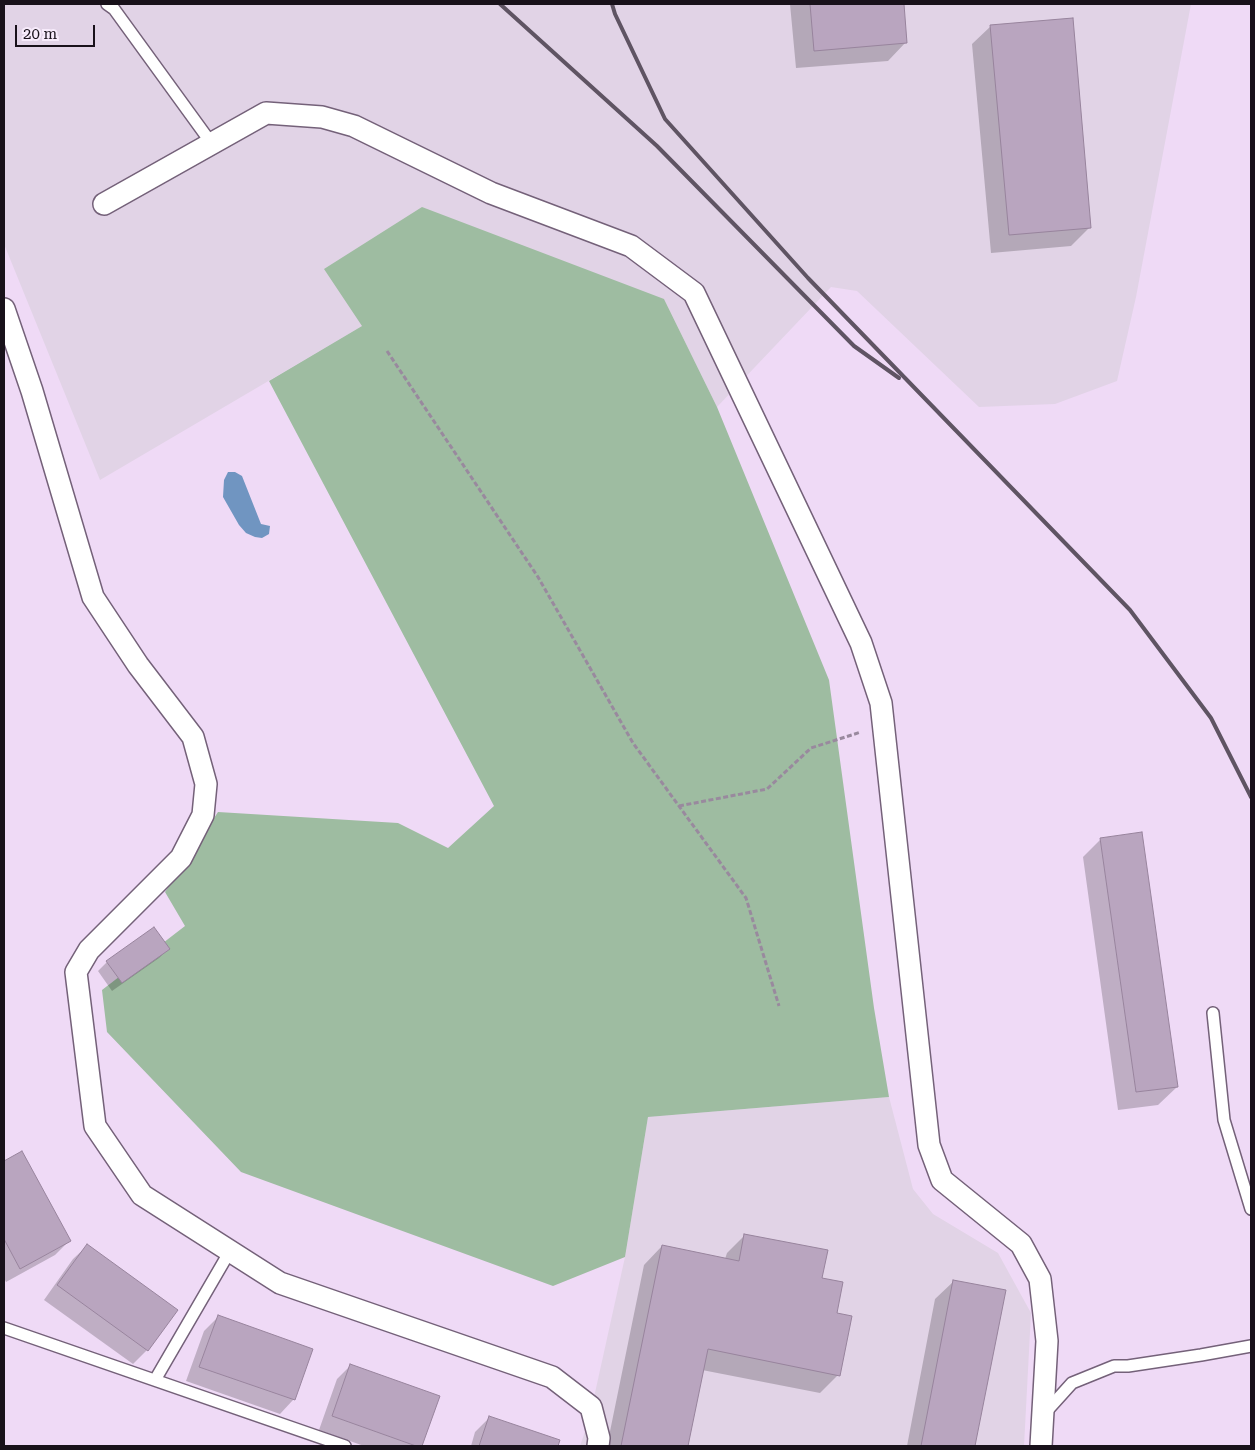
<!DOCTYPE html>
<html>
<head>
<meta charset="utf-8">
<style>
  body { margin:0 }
  #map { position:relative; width:1255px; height:1450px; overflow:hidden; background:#efdaf6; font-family:"Roboto Serif",serif }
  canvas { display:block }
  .frame { position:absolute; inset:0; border:5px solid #18111a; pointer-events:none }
  .scale { position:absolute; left:15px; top:25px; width:80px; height:22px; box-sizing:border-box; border:2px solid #18111a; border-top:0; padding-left:6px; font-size:15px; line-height:18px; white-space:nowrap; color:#18111a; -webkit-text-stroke:4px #f7ebfb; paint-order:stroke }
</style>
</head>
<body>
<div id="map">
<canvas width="1255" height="1450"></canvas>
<div class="frame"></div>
<div class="scale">20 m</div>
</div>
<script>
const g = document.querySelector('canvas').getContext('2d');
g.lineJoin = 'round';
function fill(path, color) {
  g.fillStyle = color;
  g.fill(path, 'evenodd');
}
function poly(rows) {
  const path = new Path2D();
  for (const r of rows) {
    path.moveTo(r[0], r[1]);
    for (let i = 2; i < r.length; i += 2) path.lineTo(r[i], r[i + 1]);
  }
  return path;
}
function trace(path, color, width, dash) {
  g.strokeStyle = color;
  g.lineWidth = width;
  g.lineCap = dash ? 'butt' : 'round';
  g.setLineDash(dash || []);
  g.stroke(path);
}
fill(poly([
  [4,4,1191,4,1136,297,1117,381,1055,404,979,407,857,291,831,287,717,407,664,299,362,326,100,480,4,244],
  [889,1097,913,1189,933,1214,998,1253,1031,1313,1024,1446,580,1446,589,1420,625,1257,648,1117]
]), '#e1d3e6');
fill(poly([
  [422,207,664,299,717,407,829,680,874,1008,889,1097,648,1117,625,1257,553,1286,241,1172,107,1032,102,990,185,926,165,892,218,812,398,823,448,848,494,806,269,381,362,326,324,269]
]), '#9ebca1');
fill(poly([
  [228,472,235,472,242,476,261,524,270,526,269,534,262,538,255,537,246,533,239,525,223,497,224,480]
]), '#7095c1');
fill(poly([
  [790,4,903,4,906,42,888,61,796,68],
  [991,26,1090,227,1071,246,991,253,972,44],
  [1101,839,1177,1087,1158,1105,1118,1110,1083,857],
  [168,949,159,958,112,991,98,971,107,962],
  [21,1153,69,1241,55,1255,6,1282,4,1278,4,1162],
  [745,1235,821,1279,836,1313,838,1375,820,1393,702,1370,687,1446,607,1446,644,1265,662,1246,725,1259,727,1253],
  [87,1246,176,1310,147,1350,133,1364,44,1300,73,1259],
  [954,1281,1004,1291,974,1446,907,1446,935,1299],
  [218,1317,311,1350,293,1400,280,1414,186,1381,204,1331],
  [351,1365,438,1396,421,1446,364,1446,319,1430,337,1379],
  [489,1418,559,1441,557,1446,471,1446,475,1432]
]), '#0003');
const building = poly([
  [810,4,904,4,907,43,814,51,810,4],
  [1073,18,1091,228,1009,235,990,25,1073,18],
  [1142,832,1178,1087,1136,1092,1100,838,1142,832],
  [154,927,170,949,122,983,106,961,154,927],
  [22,1151,71,1241,20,1269,4,1239,4,1161,22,1151],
  [744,1234,828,1250,822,1278,843,1282,837,1313,852,1316,840,1376,708,1349,688,1446,621,1446,662,1245,739,1261,744,1234],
  [87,1244,178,1310,148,1351,57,1285,87,1244],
  [953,1280,1006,1290,975,1446,921,1446,953,1280],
  [218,1315,313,1349,295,1400,199,1367,218,1315],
  [350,1364,440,1396,422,1446,416,1446,332,1416,350,1364],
  [489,1416,560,1440,558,1446,479,1446,489,1416]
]);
fill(building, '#b9a5bf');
trace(building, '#98849d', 1);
const service = poly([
  [107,4,114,9,212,144],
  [1213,1013,1224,1120,1251,1209],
  [4,1328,345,1446],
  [155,1380,230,1251],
  [1044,1414,1072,1383,1114,1366,1128,1366,1201,1355,1251,1346]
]);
const minor = poly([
  [104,204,266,113,322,117,354,126,491,193,631,246,694,293,861,643,881,703,929,1145,942,1180,1021,1244,1040,1279,1047,1341,1041,1446],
  [4,309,32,391,93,597,138,665,193,737,206,784,203,815,181,858,89,950,76,972,95,1126,142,1195,280,1283,552,1377,591,1407,599,1438,598,1446]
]);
trace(service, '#746179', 14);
trace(minor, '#746179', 24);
trace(poly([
  [387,351,538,577,633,743,746,898,779,1006],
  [679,806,767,789,811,748,861,732]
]), '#99899e', 3, [5, 2.5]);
trace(service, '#fff', 11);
trace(minor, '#fff', 21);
trace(poly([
  [500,4,657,146,854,346,899,378],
  [612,4,615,14,665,119,808,278,1130,610,1211,718,1251,797]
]), '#5f5463', 4);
</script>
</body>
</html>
